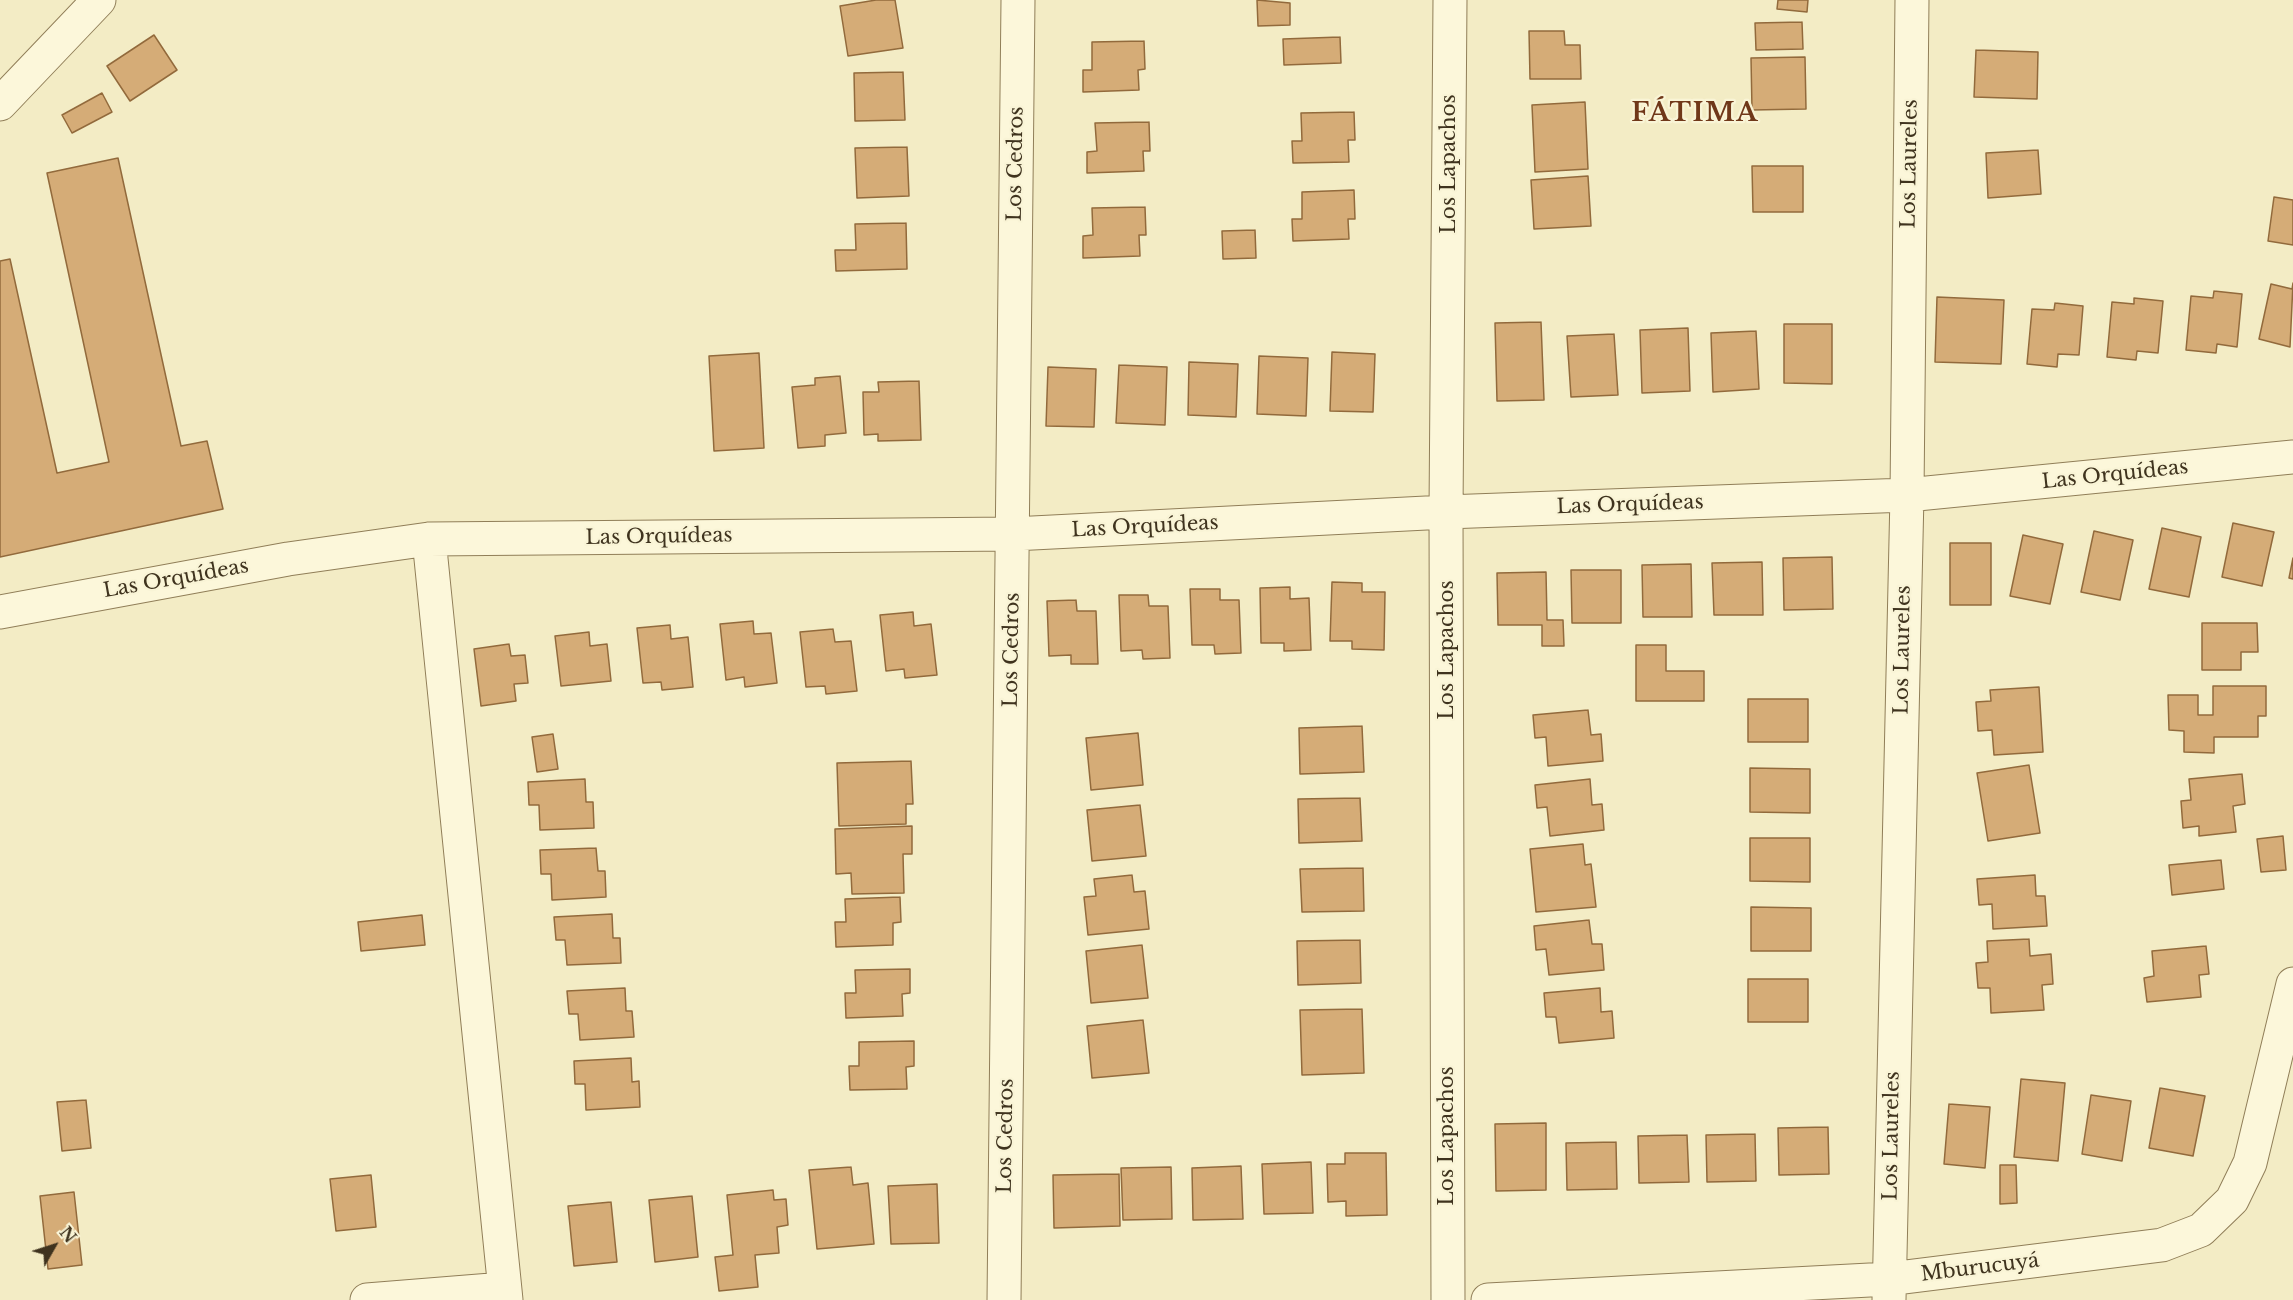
<!DOCTYPE html>
<html>
<head>
<meta charset="utf-8">
<style>
  body { margin:0 }
  #map { position:relative; width:2293px; height:1300px; overflow:hidden; background:#f3ecc5; font-family:"Libre Baskerville",serif }
  canvas { display:block }
  .north { position:absolute; left:24px; top:1216px; width:60px; height:60px; -webkit-text-stroke:4px #f9f4d6; paint-order:stroke; rotate:51deg; font-size:16px; font-weight:700; line-height:24px; text-align:center; color:#3f331e }
  .north::after { content:''; display:block; margin:auto; width:21px; height:27px; background:#3f331e; clip-path:polygon(50% 0,100% 100%,50% 72%,0 100%) }
</style>
</head>
<body>
<div id="map">
<canvas width="2293" height="1300"></canvas>
<div class="north">N</div>
</div>
<script>
const g = document.querySelector('canvas').getContext('2d');
g.lineJoin = 'round';
function fill(path, color) {
  g.fillStyle = color;
  g.fill(path, 'evenodd');
}
function poly(rows) {
  const path = new Path2D();
  for (const r of rows) {
    path.moveTo(r[0], r[1]);
    for (let i = 2; i < r.length; i += 2) path.lineTo(r[i], r[i + 1]);
  }
  return path;
}
function trace(path, color, width, dash) {
  g.strokeStyle = color;
  g.lineWidth = width;
  g.lineCap = dash ? 'butt' : 'round';
  g.setLineDash(dash || []);
  g.stroke(path);
}
function write(font, color, halo, rows, align = 'center') {
  g.font = font + ' "Libre Baskerville",serif';
  g.lineWidth = 4.5;
  g.setLineDash([]);
  g.textBaseline = 'middle';
  g.strokeStyle = halo;
  g.fillStyle = color;
  for (const [text, x, y, turn = 0] of rows) {
    g.save();
    g.translate(x, y);
    g.rotate((+turn || 0) * Math.PI / 180);
    g.textAlign = isNaN(turn) ? turn : align;
    if (halo) g.strokeText(text, 0, 0);
    g.fillText(text, 0, 0);
    g.restore();
  }
}
const building = poly([
  [876,0,895,0,903,48,848,56,840,6,876,0],
  [1257,0,1290,3,1290,25,1258,26,1257,0],
  [1778,0,1808,0,1807,12,1777,9,1778,0],
  [1802,22,1803,49,1756,50,1755,23,1802,22],
  [1529,31,1564,31,1565,45,1580,45,1581,79,1530,79,1529,31],
  [154,35,177,70,130,101,107,66,154,35],
  [1340,37,1341,63,1284,65,1283,39,1340,37],
  [1144,41,1145,69,1138,70,1139,90,1083,92,1083,70,1092,70,1092,42,1144,41],
  [1976,50,2038,52,2037,99,1974,97,1976,50],
  [1805,57,1806,109,1752,110,1751,58,1805,57],
  [903,72,905,120,855,121,854,73,903,72],
  [102,93,112,112,72,133,62,115,102,93],
  [1585,102,1588,169,1535,172,1532,105,1585,102],
  [1354,112,1355,140,1348,140,1349,162,1293,163,1292,141,1302,141,1301,113,1354,112],
  [1149,122,1150,151,1143,151,1144,171,1087,173,1087,152,1097,151,1095,123,1149,122],
  [907,147,909,196,857,198,855,148,907,147],
  [2038,150,2041,194,1988,198,1986,153,2038,150],
  [118,158,181,446,207,441,223,509,0,557,0,261,10,259,57,473,109,462,47,173,118,158],
  [1752,166,1803,166,1803,212,1753,212,1752,166],
  [1588,176,1591,226,1534,229,1531,180,1588,176],
  [1354,190,1355,219,1348,219,1349,239,1293,241,1292,219,1302,219,1302,192,1354,190],
  [2274,197,2293,200,2293,245,2268,241,2274,197],
  [1145,207,1146,235,1139,235,1140,256,1083,258,1083,236,1093,235,1092,208,1145,207],
  [906,223,907,269,836,271,835,250,856,250,855,224,906,223],
  [1255,230,1256,258,1223,259,1222,231,1255,230],
  [2293,283,2290,347,2259,339,2271,284,2292,289,2293,283],
  [2214,291,2242,294,2237,347,2217,344,2216,353,2186,350,2191,296,2213,298,2214,291],
  [1937,297,2004,300,2001,364,1935,362,1937,297],
  [2134,298,2163,301,2158,353,2137,351,2136,360,2107,357,2112,302,2134,304,2134,298],
  [2055,303,2083,306,2079,355,2058,354,2057,367,2027,364,2032,309,2054,310,2055,303],
  [1541,322,1544,400,1497,401,1495,323,1541,322],
  [1784,324,1832,324,1832,384,1784,383,1784,324],
  [1688,328,1690,391,1642,393,1640,330,1688,328],
  [1756,331,1759,389,1713,392,1711,333,1756,331],
  [1614,334,1618,395,1571,397,1567,336,1614,334],
  [1332,352,1375,354,1373,412,1330,411,1332,352],
  [759,353,764,448,714,451,709,356,759,353],
  [1259,356,1308,358,1306,416,1257,414,1259,356],
  [1189,362,1238,364,1236,417,1188,415,1189,362],
  [1119,365,1167,367,1165,425,1116,423,1119,365],
  [1048,367,1096,369,1094,427,1046,426,1048,367],
  [840,376,846,433,825,435,825,446,798,448,792,387,815,385,815,378,840,376],
  [919,381,921,440,878,441,878,434,864,435,863,392,879,392,878,382,919,381],
  [2233,523,2274,532,2262,586,2222,577,2233,523],
  [2162,528,2201,537,2189,597,2149,589,2162,528],
  [2094,531,2133,540,2120,600,2081,592,2094,531],
  [2023,535,2063,544,2050,604,2010,596,2023,535],
  [1950,543,1991,543,1991,605,1950,605,1950,543],
  [1832,557,1833,609,1784,610,1783,558,1832,557],
  [2293,558,2293,579,2289,578,2293,558],
  [1762,562,1763,615,1714,615,1712,563,1762,562],
  [1691,564,1692,617,1643,617,1642,565,1691,564],
  [1571,570,1621,570,1621,623,1572,623,1571,570],
  [1546,572,1547,620,1563,620,1564,646,1542,646,1542,625,1498,625,1497,573,1546,572],
  [1332,582,1362,583,1362,592,1385,592,1384,650,1352,649,1352,641,1330,641,1332,582],
  [1290,587,1290,599,1309,598,1311,650,1284,651,1284,643,1261,643,1260,588,1290,587],
  [1190,589,1220,589,1220,600,1239,600,1241,653,1215,654,1214,645,1192,645,1190,589],
  [1119,595,1148,595,1149,606,1168,606,1170,658,1143,659,1142,650,1121,651,1119,595],
  [1076,600,1077,611,1096,611,1098,664,1071,664,1071,655,1049,656,1047,601,1076,600],
  [913,612,914,626,931,624,937,675,905,678,904,669,886,671,880,615,913,612],
  [753,621,754,634,771,633,777,683,745,687,744,677,726,680,720,624,753,621],
  [2202,623,2257,623,2258,652,2241,652,2241,670,2202,670,2202,623],
  [670,625,671,639,688,637,693,687,662,690,661,682,643,683,637,628,670,625],
  [833,629,835,642,851,641,857,691,826,694,825,686,806,687,800,632,833,629],
  [589,632,590,646,607,644,611,681,561,686,555,636,589,632],
  [509,644,511,656,525,655,528,683,514,684,516,701,481,706,474,649,509,644],
  [1636,645,1666,645,1666,671,1704,671,1704,701,1636,701,1636,645],
  [2213,686,2266,686,2266,716,2258,716,2258,737,2214,737,2214,753,2184,752,2184,731,2169,730,2168,695,2198,695,2198,715,2213,715,2213,686],
  [2039,687,2043,752,1994,755,1992,730,1978,731,1976,702,1991,701,1990,690,2039,687],
  [1748,699,1808,699,1808,742,1748,742,1748,699],
  [1588,710,1591,735,1601,734,1603,761,1548,766,1546,737,1535,738,1533,715,1588,710],
  [1362,726,1364,772,1300,774,1299,728,1362,726],
  [1138,733,1143,785,1091,790,1086,738,1138,733],
  [553,734,558,769,537,772,532,737,553,734],
  [911,761,913,804,906,804,906,824,839,826,837,763,911,761],
  [2029,765,2040,833,1988,841,1977,773,2029,765],
  [1750,768,1810,769,1810,813,1750,812,1750,768],
  [2242,774,2245,804,2233,806,2236,832,2199,836,2199,826,2183,828,2181,801,2191,800,2189,779,2242,774],
  [585,779,586,802,593,802,594,828,540,830,539,805,529,805,528,782,585,779],
  [1590,779,1592,805,1602,804,1604,830,1550,836,1547,807,1537,808,1535,785,1590,779],
  [1360,798,1362,841,1299,843,1298,799,1360,798],
  [1140,805,1146,856,1092,861,1087,810,1140,805],
  [912,826,912,854,903,854,904,893,852,894,851,873,836,874,835,829,912,826],
  [2283,836,2286,870,2261,872,2257,839,2283,836],
  [1750,838,1810,838,1810,882,1750,881,1750,838],
  [1583,844,1585,865,1591,864,1596,907,1536,912,1530,849,1583,844],
  [596,848,598,871,605,871,606,897,552,900,551,874,541,874,540,850,596,848],
  [2221,860,2224,889,2172,895,2169,865,2221,860],
  [1363,868,1364,911,1302,912,1300,869,1363,868],
  [1132,875,1134,892,1145,891,1149,929,1088,935,1084,897,1096,896,1094,879,1132,875],
  [2035,875,2036,896,2045,896,2047,926,1993,929,1992,904,1979,905,1977,879,2035,875],
  [900,897,901,922,893,923,893,945,836,947,835,922,846,922,845,899,900,897],
  [1751,907,1811,908,1811,951,1751,951,1751,907],
  [612,914,613,938,620,938,621,963,567,965,565,940,556,940,554,917,612,914],
  [422,915,425,945,361,951,358,922,422,915],
  [1589,920,1592,944,1602,944,1604,970,1549,975,1546,949,1536,950,1534,926,1589,920],
  [2029,939,2030,956,2051,954,2053,984,2042,985,2044,1010,1991,1013,1990,988,1978,988,1976,963,1988,962,1987,941,2029,939],
  [1360,940,1361,983,1298,985,1297,941,1360,940],
  [1142,945,1148,998,1091,1003,1086,951,1142,945],
  [2206,946,2209,974,2199,975,2201,997,2147,1002,2144,978,2154,976,2152,951,2206,946],
  [910,969,910,993,902,994,903,1016,846,1018,845,993,856,993,855,970,910,969],
  [1748,979,1808,979,1808,1022,1748,1022,1748,979],
  [625,988,626,1011,632,1011,634,1037,580,1040,578,1014,569,1014,567,991,625,988],
  [1600,988,1601,1012,1612,1011,1614,1038,1559,1043,1556,1017,1546,1017,1544,993,1600,988],
  [1362,1009,1364,1073,1302,1075,1300,1010,1362,1009],
  [1143,1020,1149,1073,1092,1078,1087,1026,1143,1020],
  [914,1041,914,1066,906,1067,907,1089,850,1090,849,1066,859,1066,859,1042,914,1041],
  [631,1058,632,1082,639,1081,640,1107,586,1110,585,1084,575,1084,574,1061,631,1058],
  [2021,1079,2065,1083,2058,1161,2014,1157,2021,1079],
  [2160,1088,2205,1096,2193,1156,2149,1148,2160,1088],
  [2091,1095,2131,1101,2122,1161,2082,1154,2091,1095],
  [86,1100,91,1148,62,1151,57,1102,86,1100],
  [1949,1104,1990,1107,1985,1168,1944,1164,1949,1104],
  [1546,1123,1546,1190,1496,1191,1495,1124,1546,1123],
  [1828,1127,1829,1174,1779,1175,1778,1128,1828,1127],
  [1755,1134,1756,1181,1707,1182,1706,1135,1755,1134],
  [1687,1135,1689,1182,1639,1183,1638,1136,1687,1135],
  [1616,1142,1617,1189,1567,1190,1566,1143,1616,1142],
  [1345,1153,1386,1153,1387,1215,1346,1216,1346,1201,1328,1202,1327,1164,1345,1164,1345,1153],
  [1311,1162,1313,1213,1264,1214,1262,1164,1311,1162],
  [2000,1165,2016,1165,2017,1203,2000,1204,2000,1165],
  [1241,1166,1243,1219,1193,1220,1192,1168,1241,1166],
  [851,1167,853,1185,868,1183,874,1244,817,1249,809,1170,851,1167],
  [1171,1167,1172,1219,1123,1220,1121,1168,1171,1167],
  [1119,1174,1120,1226,1054,1228,1053,1175,1119,1174],
  [371,1175,376,1227,336,1231,330,1179,371,1175],
  [937,1184,939,1243,891,1244,888,1186,937,1184],
  [773,1190,774,1200,786,1199,788,1225,777,1227,779,1253,755,1255,758,1287,719,1291,715,1257,733,1255,727,1195,773,1190],
  [74,1192,82,1265,48,1269,40,1196,74,1192],
  [692,1196,698,1257,655,1262,649,1200,692,1196],
  [611,1202,617,1262,574,1266,568,1206,611,1202]
]);
fill(building, '#d5ac77');
trace(building, '#926a3c', 1.5);
const street = poly([
  [0,104,99,0],
  [429,539,506,1300],
  [0,612,288,559,429,539,1013,534,1446,512,1907,495,2293,457],
  [367,1300,504,1289],
  [1004,1300,1018,0],
  [1448,1300,1446,512,1450,0],
  [1488,1300,1889,1279,2162,1245,2201,1230,2232,1200,2250,1163,2293,984],
  [1889,1300,1907,495,1912,0]
]);
trace(street, '#907e58', 35);
trace(street, '#fcf7da', 33);
write('20px', '#3f331e', '#f9f4d6', [
  ["Los Cedros",1016,164,-89],
  ["Los Lapachos",1449,164,-90],
  ["Los Laureles",1910,164,-89],
  ["Las Orquídeas",2115,475,-6],
  ["Las Orquídeas",1630,505,-2],
  ["Las Orquídeas",1145,527,-3],
  ["Las Orquídeas",659,537,-1],
  ["Las Orquídeas",176,579,-10],
  ["Los Cedros",1012,650,-89],
  ["Los Lapachos",1447,650,-90],
  ["Los Laureles",1903,650,-89],
  ["Los Cedros",1006,1136,-89],
  ["Los Lapachos",1447,1136,-90],
  ["Los Laureles",1892,1136,-89],
  ["Mburucuyá",1980,1268,-7]
]);
g.letterSpacing = '1.5px';
write('bold 26px', '#703819', '#f9f4d6', [
  ["FÁTIMA",1695,114]
]);
g.letterSpacing = '0px';
</script>
</body>
</html>
